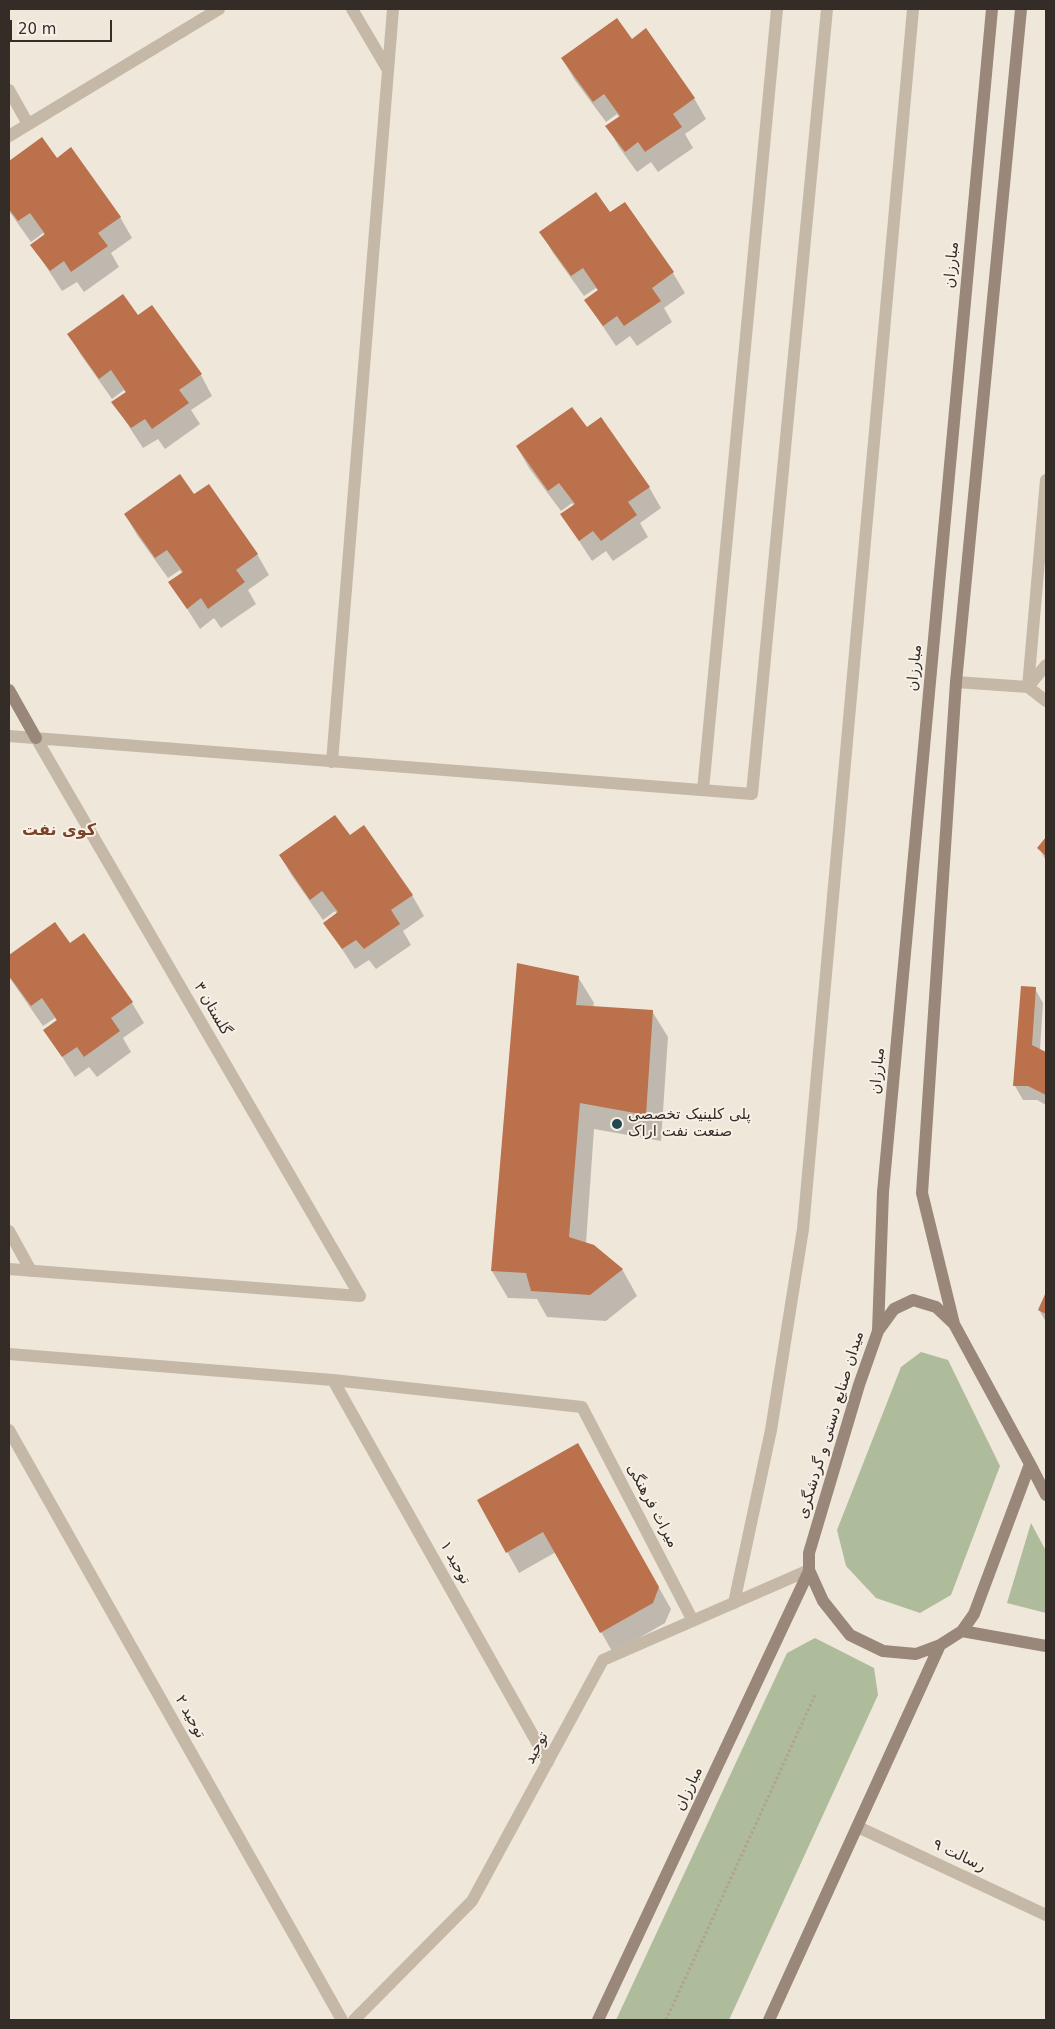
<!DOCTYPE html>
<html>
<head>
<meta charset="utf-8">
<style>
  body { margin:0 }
  #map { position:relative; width:1055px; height:2029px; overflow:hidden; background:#efe7da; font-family:"DejaVu Sans",sans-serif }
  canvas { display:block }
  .frame { position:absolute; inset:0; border:10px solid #332c27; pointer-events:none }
  .scale { position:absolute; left:10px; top:20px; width:102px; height:22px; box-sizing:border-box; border:2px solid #332c27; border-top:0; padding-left:6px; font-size:15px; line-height:18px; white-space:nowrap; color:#332c27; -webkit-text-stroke:4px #f7f0e6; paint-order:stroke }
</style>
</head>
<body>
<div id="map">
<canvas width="1055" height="2029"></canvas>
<div class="frame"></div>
<div class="scale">20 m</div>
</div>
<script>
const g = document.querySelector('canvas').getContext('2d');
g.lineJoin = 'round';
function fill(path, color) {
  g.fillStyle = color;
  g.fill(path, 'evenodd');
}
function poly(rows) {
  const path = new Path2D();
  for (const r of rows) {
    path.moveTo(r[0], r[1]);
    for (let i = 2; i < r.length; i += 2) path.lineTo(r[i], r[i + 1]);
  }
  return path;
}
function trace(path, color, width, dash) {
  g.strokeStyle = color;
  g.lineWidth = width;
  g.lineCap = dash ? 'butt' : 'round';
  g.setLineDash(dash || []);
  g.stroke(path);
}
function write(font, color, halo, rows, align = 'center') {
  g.font = font + ' "DejaVu Sans","Noto Sans Arabic",sans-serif';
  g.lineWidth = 4;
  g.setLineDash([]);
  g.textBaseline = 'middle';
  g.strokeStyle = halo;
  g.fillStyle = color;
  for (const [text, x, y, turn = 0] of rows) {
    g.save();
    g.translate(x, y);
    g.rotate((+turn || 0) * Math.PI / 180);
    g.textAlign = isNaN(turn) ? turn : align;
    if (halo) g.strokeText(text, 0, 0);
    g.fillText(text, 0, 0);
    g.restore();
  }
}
fill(poly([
  [921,1352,948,1360,1000,1466,951,1595,920,1613,876,1598,846,1566,837,1530,901,1367],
  [1031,1523,1046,1551,1046,1613,1007,1603],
  [815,1638,874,1668,878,1695,729,2020,616,2020,787,1653]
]), '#aebc9b');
fill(poly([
  [632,40,694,98,706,119,685,134,693,148,658,172,651,162,637,172,619,147,607,126,619,117,617,114,606,122,574,79,562,58],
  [42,139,57,159,120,217,132,238,111,253,119,267,84,292,77,282,62,291,32,245,45,236,43,233,31,242,9,211,9,162],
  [610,214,673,273,685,293,664,308,672,322,637,346,630,336,616,346,585,300,598,291,596,288,584,296,553,253,541,232],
  [69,334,201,375,212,396,191,410,200,424,165,449,158,439,143,448,113,402,126,393,124,390,112,399,81,355],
  [586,429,649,487,661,508,640,523,648,537,613,561,606,551,592,561,562,515,574,506,572,503,561,511,529,468,517,447],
  [194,496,257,554,269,575,248,590,256,604,221,628,214,618,200,629,170,582,182,573,180,570,168,578,137,535,125,514],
  [349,837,412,895,424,916,403,931,411,945,376,969,369,960,355,969,325,923,337,914,335,911,323,920,292,876,280,855],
  [1046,839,1046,861,1039,848],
  [55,924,69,945,132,1003,144,1023,123,1038,131,1052,97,1077,89,1067,75,1077,45,1030,57,1021,55,1018,43,1026,9,977,9,957],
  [518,965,578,977,594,1003,593,1008,652,1011,668,1037,661,1141,594,1129,586,1243,622,1269,637,1296,606,1321,547,1317,537,1299,508,1298,492,1271],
  [1035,989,1043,1003,1040,1050,1046,1053,1046,1105,1037,1100,1023,1100,1015,1086],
  [1046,1295,1046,1322,1039,1310],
  [578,1445,671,1609,665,1623,613,1653,556,1552,519,1573,479,1501]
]), '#0003');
fill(poly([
  [617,18,632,39,646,28,695,98,673,114,682,127,645,152,638,142,625,152,605,126,620,116,604,94,593,102,561,58],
  [42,137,57,158,71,147,121,217,98,233,108,246,71,272,64,261,50,271,30,245,45,234,30,213,18,221,9,209,9,161],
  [596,192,610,212,625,202,674,272,652,288,661,301,624,326,617,316,603,326,584,300,598,290,583,268,571,276,539,232],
  [123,294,138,315,152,305,202,374,179,390,189,403,152,429,145,419,131,428,111,402,126,392,111,370,99,379,67,334],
  [572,407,587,427,601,417,650,487,628,502,637,515,601,541,593,531,579,541,560,514,575,504,559,483,548,491,516,446],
  [180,474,194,494,209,484,258,554,236,570,245,582,208,609,201,598,187,609,168,582,183,572,167,550,155,558,124,514],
  [335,815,350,835,364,825,413,895,391,910,400,924,364,949,356,940,342,949,323,923,338,912,322,891,310,900,279,855],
  [1046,837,1046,856,1037,848],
  [55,922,70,943,84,933,133,1002,111,1018,120,1031,84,1057,77,1047,62,1057,43,1030,57,1020,42,998,31,1006,9,976,9,955],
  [517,963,579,976,576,1005,653,1010,646,1115,580,1103,569,1237,594,1245,623,1269,590,1295,531,1291,526,1273,491,1271],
  [1021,986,1036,987,1032,1045,1046,1052,1046,1095,1028,1086,1013,1086],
  [1046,1292,1046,1314,1038,1310],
  [578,1443,659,1587,653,1603,600,1633,543,1532,506,1553,477,1500]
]), '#ba714c');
trace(poly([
  [666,2020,815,1695]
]), '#b1a292', 3, [2.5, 2.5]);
trace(poly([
  [1028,687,1046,480],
  [734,1603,771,1430,803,1229,913,9]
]), '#c5b8a7', 12);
trace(poly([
  [352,9,388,70],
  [9,90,28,124],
  [9,136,219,9],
  [956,682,1028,687,1046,701],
  [1028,687,1046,665],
  [9,736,752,794,827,9],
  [36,738,360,1296],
  [332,762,393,9],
  [703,790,777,9],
  [9,1231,31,1271],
  [9,1269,360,1296],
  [9,1354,333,1380,582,1407,693,1621],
  [333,1380,548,1762],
  [9,1430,342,2020],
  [858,1827,1046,1915],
  [354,2020,472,1901,603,1660,809,1570]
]), '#c5b8a7', 12);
trace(poly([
  [9,690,36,738],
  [913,1300,936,1307,954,1324,1030,1464,974,1614,962,1631,940,1645,916,1654,883,1651,850,1635,823,1601,809,1570,809,1553,859,1385,878,1331,894,1309,913,1300],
  [954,1324,922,1193,956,682,1021,9],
  [878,1331,883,1192,992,9],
  [1030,1464,1046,1495],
  [962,1631,1046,1646],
  [598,2020,809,1571],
  [769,2020,940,1645]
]), '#998779', 12);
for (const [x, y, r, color] of [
  [617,1124,6,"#214850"]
]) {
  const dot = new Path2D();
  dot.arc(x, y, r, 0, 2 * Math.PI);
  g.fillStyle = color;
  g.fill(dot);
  trace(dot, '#f7f0e6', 2);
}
write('15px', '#332c27', '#f7f0e6', [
  ["مبارزان",952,265,-85],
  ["مبارزان",915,668,-85],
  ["گلستان ۳",212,1009,60],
  ["مبارزان",878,1071,-85],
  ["میدان صنایع دستی و گردشگری",831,1425,-73],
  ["میراث فرهنگی",652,1506,62],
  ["توحید ۱",455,1563,61],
  ["توحید ۲",190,1717,61],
  ["توحید",537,1748,-62],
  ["مبارزان",689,1789,-65],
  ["رسالت ۹",959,1856,25]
]);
write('15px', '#332c27', '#f7f0e6', [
  ["پلی کلینیک تخصصی",628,1115],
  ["صنعت نفت اراک",628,1132]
], 'left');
write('bold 16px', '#7a4328', '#f7f0e6', [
  ["کوی نفت",59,831]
]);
</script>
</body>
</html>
